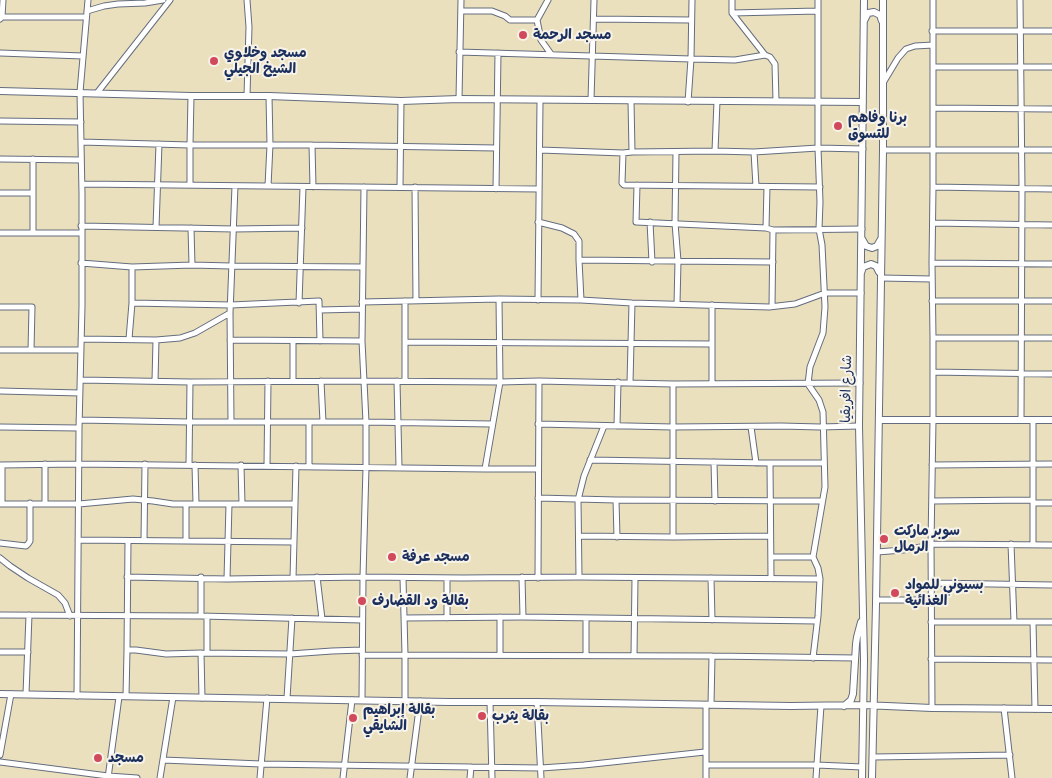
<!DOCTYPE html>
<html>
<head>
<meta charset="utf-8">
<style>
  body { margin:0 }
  canvas { display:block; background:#ebe0bd }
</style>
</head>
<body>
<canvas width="1052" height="778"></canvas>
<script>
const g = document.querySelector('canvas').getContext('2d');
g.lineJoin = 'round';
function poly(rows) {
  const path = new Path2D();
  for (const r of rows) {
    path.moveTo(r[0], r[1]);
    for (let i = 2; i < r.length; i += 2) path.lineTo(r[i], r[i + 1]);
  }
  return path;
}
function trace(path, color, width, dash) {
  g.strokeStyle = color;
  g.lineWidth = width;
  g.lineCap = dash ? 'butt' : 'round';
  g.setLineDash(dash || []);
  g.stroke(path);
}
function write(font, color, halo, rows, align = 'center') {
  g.font = font + ' Sriracha,"Playpen Sans Arabic",sans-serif';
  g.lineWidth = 4;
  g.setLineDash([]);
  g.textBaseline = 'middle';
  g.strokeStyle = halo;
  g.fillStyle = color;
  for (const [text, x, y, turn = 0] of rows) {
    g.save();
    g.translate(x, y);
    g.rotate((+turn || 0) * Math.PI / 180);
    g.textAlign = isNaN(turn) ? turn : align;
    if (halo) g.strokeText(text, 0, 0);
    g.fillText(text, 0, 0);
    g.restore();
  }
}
const minor = poly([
  [548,0,537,20,541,40,551,54],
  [732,0,732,13,765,55],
  [1020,0,1022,188,1021,420],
  [87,11,104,6,118,4,145,3,163,0],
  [461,11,492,11,505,16,510,20,537,20],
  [732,13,818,11],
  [0,17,86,17],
  [0,19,2,17,3,0],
  [594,19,691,20],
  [932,31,1052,31],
  [459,52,691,59,735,60,765,55,770,57,775,64,776,101],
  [0,53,83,56],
  [933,67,1052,67],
  [883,83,898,58,906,49,915,46,933,45],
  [97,93,170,0],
  [247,96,249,27,247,0],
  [459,99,461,0],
  [591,100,594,0],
  [631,101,632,152],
  [688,102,691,59,692,0],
  [933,108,1052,109],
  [0,121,81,122],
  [81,142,190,145,312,145,496,148],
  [312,145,313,187],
  [540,150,623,153,632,152,715,151,754,152,818,148,863,149],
  [883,150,1052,150],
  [715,151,717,101],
  [676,152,675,223,678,261,677,304],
  [754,152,756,186],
  [623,153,622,183,624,185,820,187],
  [0,159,81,160],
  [33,159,33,233],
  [82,184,539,189],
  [190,184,190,145,191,96],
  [637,185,636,222,766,228],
  [268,186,270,145,269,96],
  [400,187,401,101],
  [415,187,416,301],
  [767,187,766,228,773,230,772,306],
  [933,187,1052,189],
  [496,189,498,53],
  [0,193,33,193],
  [538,222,562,228,574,234,579,241,579,260,773,262],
  [650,222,652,262],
  [933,223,1052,225],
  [81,226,234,229,302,228],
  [156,227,159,144],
  [191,228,192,265],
  [773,230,862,229],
  [0,233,81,233],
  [579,260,581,300],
  [81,263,132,267,192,265,231,266,363,267],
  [932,263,1052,264],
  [881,278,932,279],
  [538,300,540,101],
  [405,301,405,381],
  [932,301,1052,301],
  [362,302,499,299,581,300,632,303,769,307,795,304,825,293,861,293],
  [132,303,231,305,319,301,320,341],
  [299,303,303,187],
  [0,307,32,307,31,350],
  [320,310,362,309],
  [933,338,1052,338],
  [81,339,156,340,180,338,195,333,230,313],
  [129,339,132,303,132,267],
  [230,340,362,341],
  [405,342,712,344],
  [0,350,81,350],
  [933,372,1052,374],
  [81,380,190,382,364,381,500,382,539,381,673,384,860,383],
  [155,381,156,340],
  [293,381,293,341],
  [321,381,323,422],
  [397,381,399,467],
  [630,383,632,303],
  [712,384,712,305],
  [0,391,80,393],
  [79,420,189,422,366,422,492,424],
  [1033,420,1033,544],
  [231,422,230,313,235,186],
  [309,422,309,466],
  [538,424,673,427,781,426,820,427,859,426],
  [617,426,618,382],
  [0,427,79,428],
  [751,427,756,463],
  [590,460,770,463,824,463],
  [714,462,715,501],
  [770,463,771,578],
  [0,465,79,464,485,469,538,469],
  [2,465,2,503],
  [189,465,190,382],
  [195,465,196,504],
  [241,465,242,504],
  [932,465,1052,464],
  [267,466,268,381],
  [485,469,500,382,499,299],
  [538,498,616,500,822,501],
  [616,500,617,537],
  [932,501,1033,500],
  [45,503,45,464],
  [1033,503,1052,503],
  [0,504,79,504,133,499,153,501,173,504,295,504],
  [186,505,186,540],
  [579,536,673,537,770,536],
  [673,537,673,384],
  [78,540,294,542],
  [144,540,145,464],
  [0,543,26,546,28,544,30,541,30,503],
  [1011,544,1014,622],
  [877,552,903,550,921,547,931,544,1052,545],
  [771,557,813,557],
  [0,558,10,566,28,578,58,595,65,603,70,616],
  [127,577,227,579,363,577,463,578,579,577,820,579],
  [201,577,201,616],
  [317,577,322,619],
  [522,577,523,617],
  [579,577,578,500,584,476,604,426],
  [293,578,296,466],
  [403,578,405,655,405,701],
  [447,578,447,618],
  [538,578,539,381],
  [711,578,712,620],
  [227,579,229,504],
  [932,583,1052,585],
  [876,600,931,600],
  [0,615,201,616,362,620],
  [404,618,523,617,817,621],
  [586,618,586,655],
  [931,622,1052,622],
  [1033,622,1035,709],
  [127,650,136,650,166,654,201,653,290,654,332,651,362,650],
  [0,652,28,652],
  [201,653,202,698],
  [207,653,207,616],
  [362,655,712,656,855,658],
  [500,655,500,617],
  [634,655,635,578],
  [813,658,818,616,820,579,818,568,813,557,825,487,823,412,819,400,808,384,810,367,823,333,825,307,822,245,819,229,820,202,818,148,818,0],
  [931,659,1052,660],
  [26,694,29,615],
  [77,696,79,428,82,306,82,194,80,92,88,0],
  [126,696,127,650,128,541],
  [287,698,292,618],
  [362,700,363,577,366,467,366,422,362,341,364,187],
  [490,702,492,778],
  [537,702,541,778],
  [706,705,706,778],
  [711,705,712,656],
  [932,708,931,544,933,420,933,338,932,263,933,187,933,0],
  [1004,708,1012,778],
  [0,755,11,694],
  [873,757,1010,755],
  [163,760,261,764,541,768,584,765,705,752],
  [0,762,108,776,137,778],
  [706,765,817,765,862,767],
  [108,778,119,697],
  [160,778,173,697],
  [260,778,267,698],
  [343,778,352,700],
  [410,778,420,701],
  [470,778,471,767],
  [816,778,821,706]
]);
const tertiary = poly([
  [864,21,868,13,874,12,880,15,882,21],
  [0,91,191,96,269,96,401,101,459,99,863,102],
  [862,239,866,246,872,248,877,246,881,239],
  [861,273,863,267,871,264,876,266,879,272],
  [879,420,1052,420],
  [0,694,449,702,537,702,791,706,864,705,932,708,1052,709],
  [844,706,851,700,853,694,856,644,857,637,861,622],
  [862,778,864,660,859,426,864,0],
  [872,778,876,604,883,150,883,0]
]);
trace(minor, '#646d7f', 7);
trace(tertiary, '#646d7f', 8);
trace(minor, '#fff', 5);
trace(tertiary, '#fff', 6);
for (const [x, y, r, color] of [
  [523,35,5,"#d1495b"],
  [214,61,5,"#d1495b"],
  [838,126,5,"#d1495b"],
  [884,539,5,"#d1495b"],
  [392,557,5,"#d1495b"],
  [895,593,5,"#d1495b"],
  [362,601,5,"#d1495b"],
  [482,716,5,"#d1495b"],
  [353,718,5,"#d1495b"],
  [98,758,5,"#d1495b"]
]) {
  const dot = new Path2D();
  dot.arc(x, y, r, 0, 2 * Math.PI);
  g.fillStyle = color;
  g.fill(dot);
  trace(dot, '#f7f3e8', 2);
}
write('bold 14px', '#1b2f5e', '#f7f3e8', [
  ["مسجد الرحمة",533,35],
  ["مسجد وخلاوي",224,53],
  ["الشيخ الجيلي",224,69],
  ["برنا وفاهم",848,118],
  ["للتسوق",848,134],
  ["سوبر ماركت",894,531],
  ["الرمال",894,547],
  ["مسجد عرفة",402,557],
  ["بسيوني للمواد",905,585],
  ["الغذائية",905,601],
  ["بقالة ود القضارف",372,601],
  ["بقالة إبراهيم",363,710],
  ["الشايقي",363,726],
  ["بقالة يثرب",492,716],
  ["مسجد",108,758]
], 'left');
write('14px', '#1b2f5e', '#f7f3e8', [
  ["شارع افريقيا",847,389,-89]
]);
</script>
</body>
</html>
